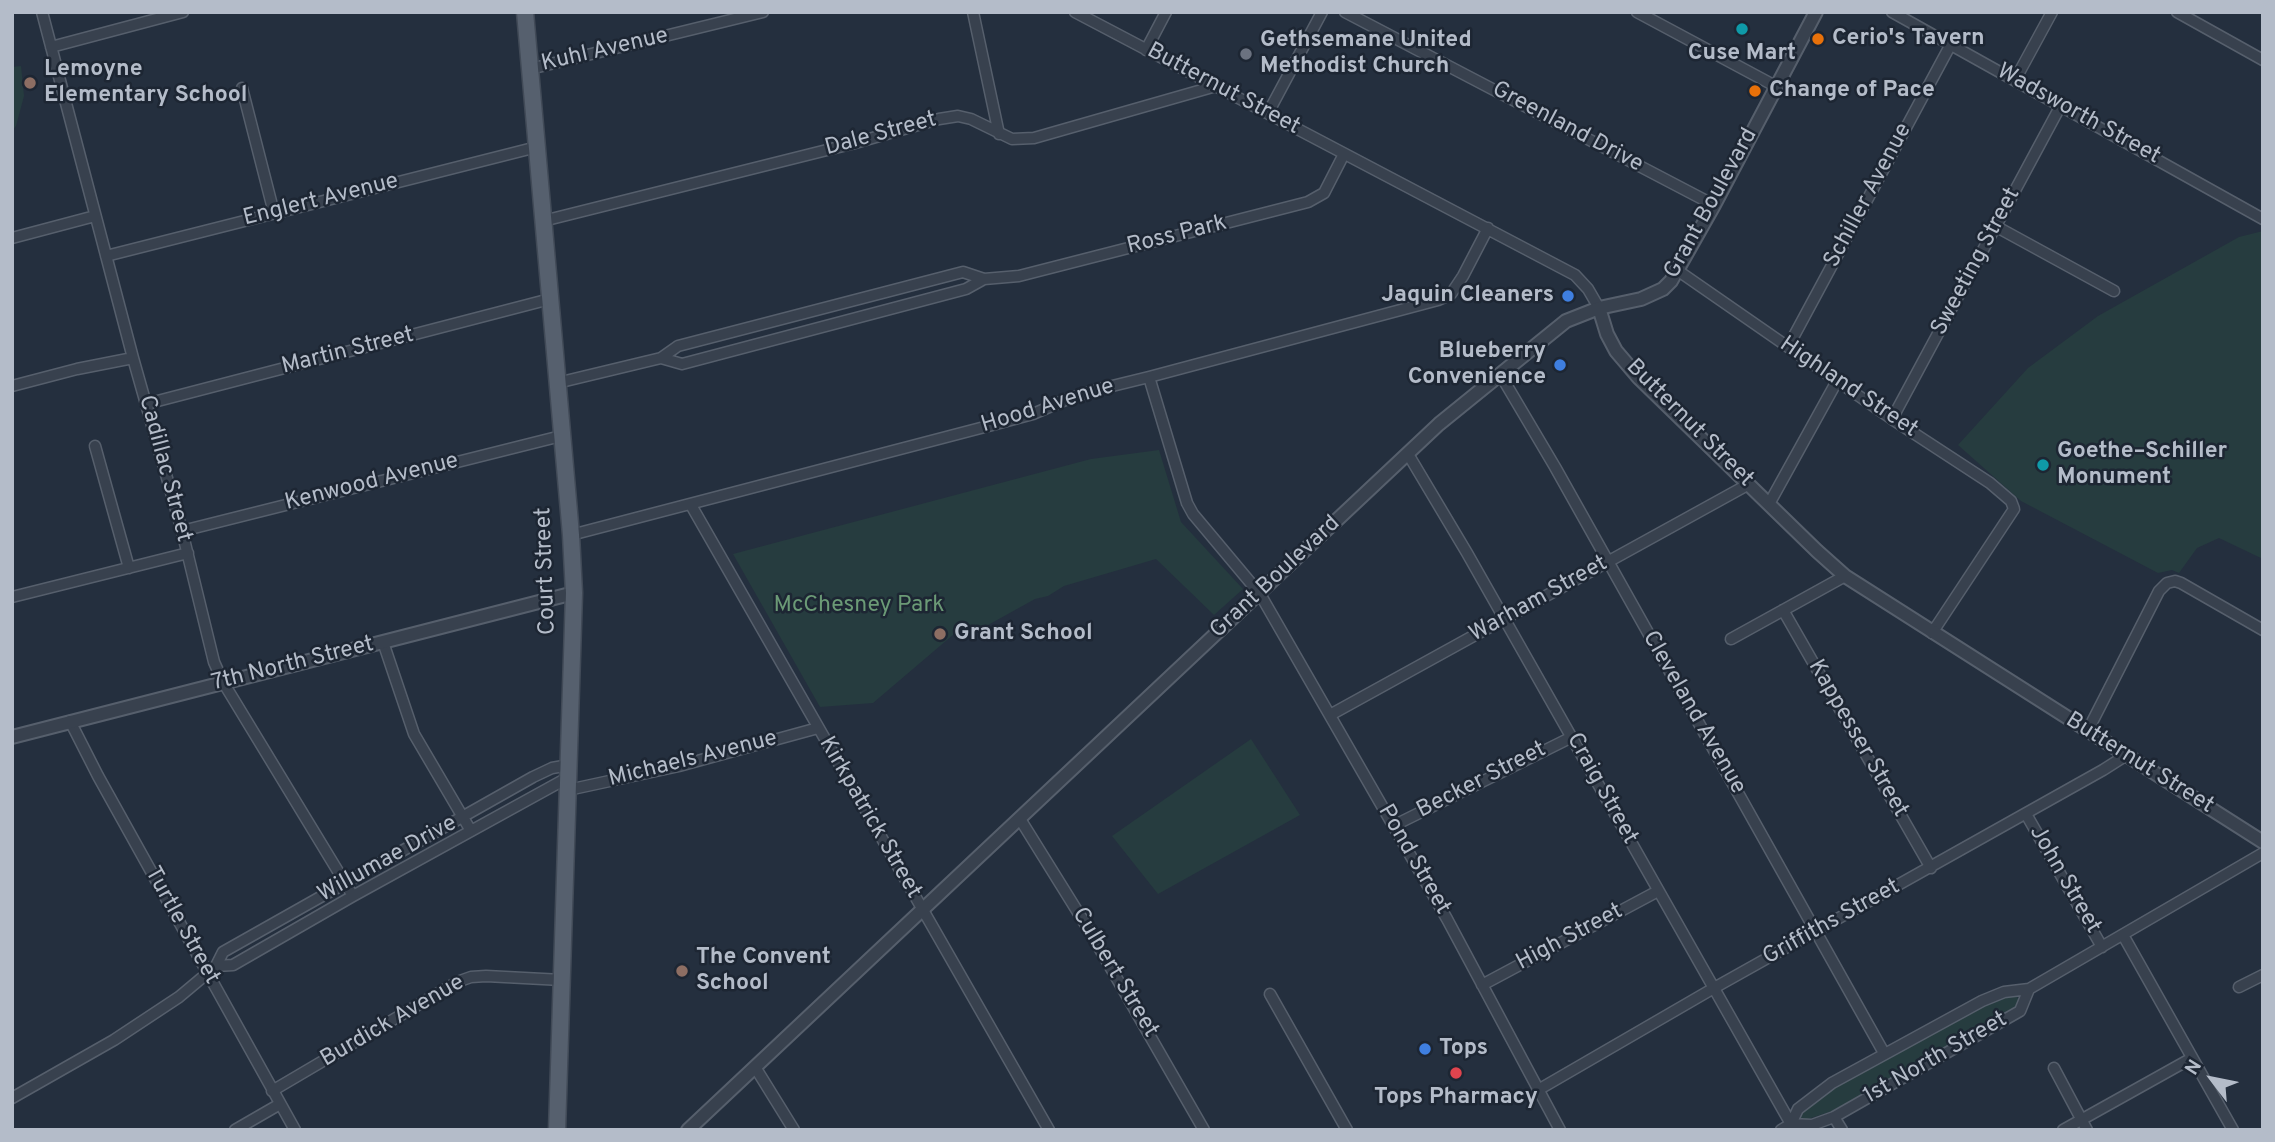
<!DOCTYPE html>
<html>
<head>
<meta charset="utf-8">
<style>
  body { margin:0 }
  #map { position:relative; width:2275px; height:1142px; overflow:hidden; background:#242f3e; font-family:Overpass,sans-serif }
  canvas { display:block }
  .frame { position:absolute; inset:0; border:14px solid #b4bcc9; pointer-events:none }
  .north { position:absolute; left:2177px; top:1044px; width:70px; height:70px; -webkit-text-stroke:5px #1d2633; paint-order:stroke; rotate:302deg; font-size:19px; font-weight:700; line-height:28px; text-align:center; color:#b4bcc9 }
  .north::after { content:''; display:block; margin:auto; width:24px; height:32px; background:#b4bcc9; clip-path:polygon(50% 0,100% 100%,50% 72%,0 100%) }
</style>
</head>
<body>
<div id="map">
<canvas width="2275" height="1142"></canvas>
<div class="frame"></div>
<div class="north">N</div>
</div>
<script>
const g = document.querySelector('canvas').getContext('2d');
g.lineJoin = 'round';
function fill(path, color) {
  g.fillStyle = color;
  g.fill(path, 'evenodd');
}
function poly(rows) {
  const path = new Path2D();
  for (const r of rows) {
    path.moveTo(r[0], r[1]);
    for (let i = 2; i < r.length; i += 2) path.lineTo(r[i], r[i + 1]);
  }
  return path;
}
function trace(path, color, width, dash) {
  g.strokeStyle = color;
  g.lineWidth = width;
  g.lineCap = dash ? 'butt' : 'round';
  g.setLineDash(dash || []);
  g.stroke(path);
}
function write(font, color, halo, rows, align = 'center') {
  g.font = font + ' Overpass,sans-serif';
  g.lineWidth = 5;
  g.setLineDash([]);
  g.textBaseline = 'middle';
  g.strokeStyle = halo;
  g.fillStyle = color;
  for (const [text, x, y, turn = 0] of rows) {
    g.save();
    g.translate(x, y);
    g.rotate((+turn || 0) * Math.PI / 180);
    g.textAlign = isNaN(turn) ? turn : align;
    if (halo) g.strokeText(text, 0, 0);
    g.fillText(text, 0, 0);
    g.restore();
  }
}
fill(poly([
  [21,66,24,96,16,126,12,131,12,67],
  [2263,231,2263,559,2219,538,2197,548,2179,573,2172,570,2158,573,2021,501,1958,445,2028,368,2098,316,2239,237],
  [1159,450,1181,522,1243,589,1214,615,1156,559,1064,586,1048,596,1035,599,970,635,954,634,873,703,820,707,733,554,1091,459],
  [1251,739,1300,815,1158,894,1112,836],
  [2012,995,2016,996,2019,999,2018,1005,1957,1041,1832,1111,1805,1120,1801,1118,1800,1114,1803,1109,1818,1096,1958,1017,1997,999]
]), '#263c3f');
const minor = poly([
  [42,12,133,358,182,531,214,662,223,682,353,896],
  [973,12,999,134],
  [1075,12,1575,275,1588,289,1599,308],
  [1345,12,1714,205],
  [1637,12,1777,87],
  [1892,12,2263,219],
  [2177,12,2263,60],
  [51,47,183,12],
  [1146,50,1166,12],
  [530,69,763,12],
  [2015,80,2052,12],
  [242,88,274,213],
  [1268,113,1322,12],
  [543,221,855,143,939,119,958,116,971,119,1012,139,1034,138,1216,86],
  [1997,227,2114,291],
  [12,238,95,216],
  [106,256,537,147],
  [1677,270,1892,419,1990,483,2011,501,2014,509,1932,633],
  [1788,347,1951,44],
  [661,358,682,364,966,289,984,279],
  [1500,374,1555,467,1884,1053],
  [1149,377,1187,503,1193,514,1260,594,1447,919,1560,1130],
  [557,383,661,358,678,346,963,272,984,279,1019,276,1308,202,1324,193,1344,154],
  [12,386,77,369,133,358],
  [146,404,550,299],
  [1892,419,2061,105],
  [95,446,129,568],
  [1408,454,1467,553,1791,1124],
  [1769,504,1837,381],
  [691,505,1049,1130],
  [182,531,561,436],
  [571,535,996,424,1033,414,1070,398,1104,388,1149,377,1438,300,1451,294,1463,276,1488,228],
  [12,597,188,553],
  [1783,610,1931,868],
  [1731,639,1845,576],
  [383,642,414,734,471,831],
  [1330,715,1749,484],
  [70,721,98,776,295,1130],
  [2087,732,2159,591,2167,583,2175,581,2181,583,2263,630],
  [568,790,679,766,818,728],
  [2026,814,2102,947],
  [1020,819,1089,930,1204,1130],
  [1393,826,1572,737],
  [2123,935,2233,1130],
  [216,966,233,965,353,896,569,777],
  [1482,985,1658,891],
  [2239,987,2263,975],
  [1270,994,1347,1130],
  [755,1067,794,1130],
  [2054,1068,2087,1130],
  [1538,1090,1714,988,2103,770,2125,756],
  [272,1091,457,982,471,977,486,976,562,980],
  [12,1098,114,1040,179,997,216,966,223,952,533,777,552,768,569,765],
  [1834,1117,1842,1130],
  [1791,1124,1798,1109,1832,1083,1982,1001,2004,992,2029,989,2263,853],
  [235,1130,280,1104],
  [1781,1130,1791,1124,1812,1125,1834,1117,2020,1011,2029,989],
  [2063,1130,2192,1058]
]);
const tertiary = poly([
  [1599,308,1607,334,1616,351,1639,378,1817,551,1845,576,2263,842],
  [12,737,574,593],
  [688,1130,1439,424,1566,321,1599,308,1641,299,1663,289,1671,281,1714,205,1816,12]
]);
const primary = poly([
  [525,12,571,535,574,593,557,1130]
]);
trace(minor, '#565f6c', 13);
trace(tertiary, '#565f6c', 16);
trace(primary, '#414a57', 19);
trace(minor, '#38414e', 10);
trace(tertiary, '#38414e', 12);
trace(primary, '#56606e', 16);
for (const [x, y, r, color] of [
  [1742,29,7,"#0f9aa8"],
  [1818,39,7,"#e8710a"],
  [1246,54,7,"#6b7280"],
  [30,83,7,"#8d6e63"],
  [1755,91,7,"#e8710a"],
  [1568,296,7,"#3f7fe0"],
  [1560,365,7,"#3f7fe0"],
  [2043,465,7,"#0f9aa8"],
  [940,634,7,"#8d6e63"],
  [682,971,7,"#8d6e63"],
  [1425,1049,7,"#3f7fe0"],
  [1456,1073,7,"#e0444e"]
]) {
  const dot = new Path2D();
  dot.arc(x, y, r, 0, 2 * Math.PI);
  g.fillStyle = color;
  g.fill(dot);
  trace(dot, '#1d2633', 2.5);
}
write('bold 23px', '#b4bcc9', '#1d2633', [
  ["Cerio's Tavern",1832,39],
  ["Gethsemane United",1260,41],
  ["Methodist Church",1260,67],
  ["Cuse Mart",1742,54,"center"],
  ["Lemoyne",44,70],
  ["Elementary School",44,96],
  ["Change of Pace",1769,91],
  ["Jaquin Cleaners",1554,296,"right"],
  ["Blueberry",1546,352,"right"],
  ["Convenience",1546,378,"right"],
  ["Goethe–Schiller",2057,452],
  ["Monument",2057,478],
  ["Grant School",954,634],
  ["The Convent",696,958],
  ["School",696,984],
  ["Tops",1439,1049],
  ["Tops Pharmacy",1456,1098,"center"]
], 'left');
write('23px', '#b4bcc9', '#1d2633', [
  ["Kuhl Avenue",605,51,-13],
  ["Butternut Street",1223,90,28],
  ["Wadsworth Street",2078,115,29],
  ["Greenland Drive",1567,128,28],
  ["Dale Street",881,135,-15],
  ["Schiller Avenue",1869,196,-62],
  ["Englert Avenue",321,201,-14],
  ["Grant Boulevard",1712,204,-61],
  ["Ross Park",1177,236,-14],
  ["Sweeting Street",1977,262,-62],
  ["Martin Street",348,352,-14],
  ["Highland Street",1848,388,34],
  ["Hood Avenue",1048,407,-17],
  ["Butternut Street",1689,424,45],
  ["Cadillac Street",164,469,75],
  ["Kenwood Avenue",372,483,-14],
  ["Court Street",547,571,-92],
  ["Grant Boulevard",1276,578,-43],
  ["Warham Street",1539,600,-29],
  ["7th North Street",293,665,-14],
  ["Cleveland Avenue",1693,713,60],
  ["Kappesser Street",1857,739,60],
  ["Michaels Avenue",693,760,-14],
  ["Butternut Street",2139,764,32],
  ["Becker Street",1482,781,-27],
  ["Craig Street",1601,789,61],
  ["Kirkpatrick Street",869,818,60],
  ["Willumae Drive",388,860,-29],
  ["Pond Street",1413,860,60],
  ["John Street",2064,880,60],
  ["Griffiths Street",1832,923,-29],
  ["Turtle Street",181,926,61],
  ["High Street",1570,938,-28],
  ["Culbert Street",1114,973,59],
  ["Burdick Avenue",393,1022,-30],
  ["1st North Street",1936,1059,-30]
]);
write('23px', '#6b9a76', '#1d2633', [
  ["McChesney Park",859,606]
]);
</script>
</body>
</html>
